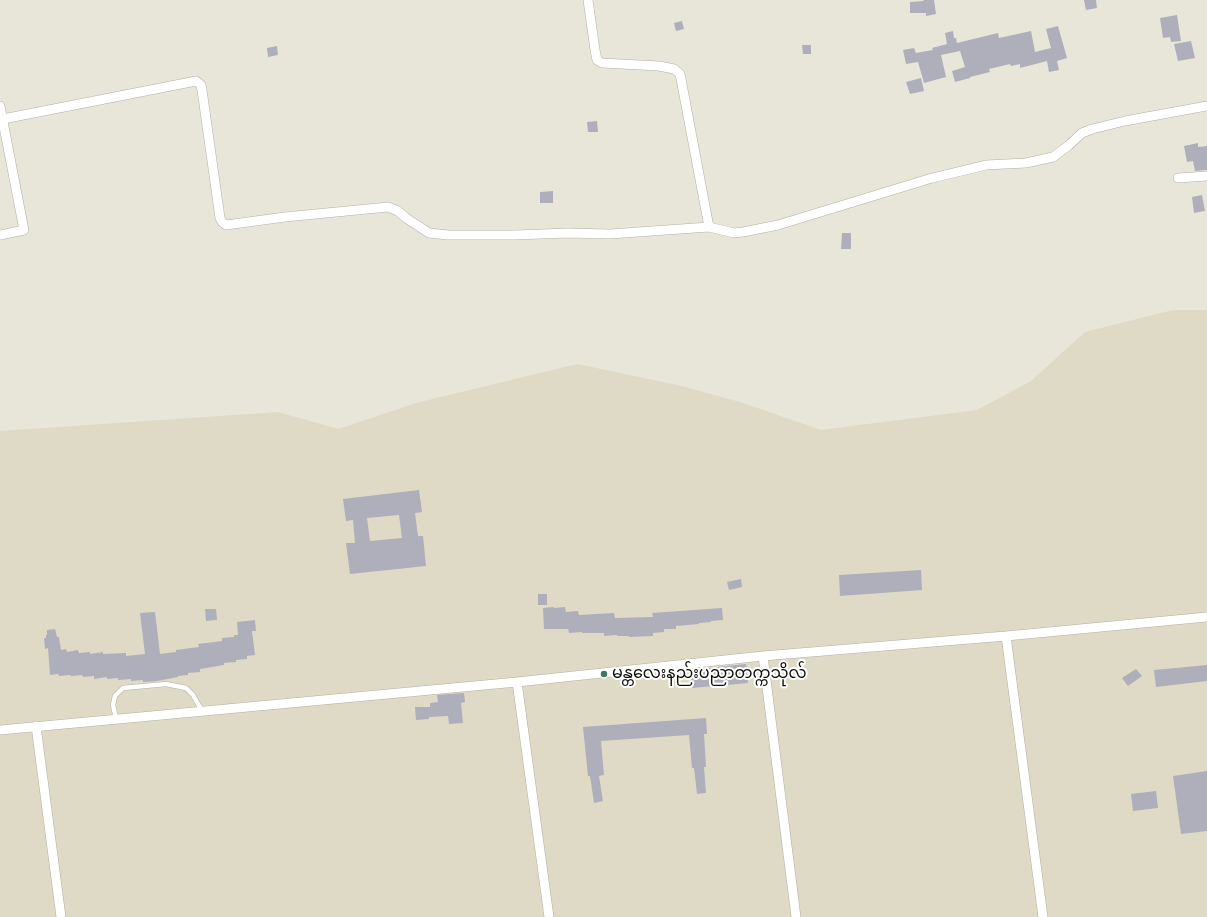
<!DOCTYPE html>
<html>
<head>
<meta charset="utf-8">
<style>
  body { margin:0 }
  canvas { display:block; background:#e8e6d9 }
</style>
</head>
<body>
<canvas width="1207" height="917"></canvas>
<script>
const g = document.querySelector('canvas').getContext('2d');
g.lineJoin = 'round';
function fill(path, color) {
  g.fillStyle = color;
  g.fill(path, 'evenodd');
}
function poly(rows) {
  const path = new Path2D();
  for (const r of rows) {
    path.moveTo(r[0], r[1]);
    for (let i = 2; i < r.length; i += 2) path.lineTo(r[i], r[i + 1]);
  }
  return path;
}
function trace(path, color, width, dash) {
  g.strokeStyle = color;
  g.lineWidth = width;
  g.lineCap = dash ? 'butt' : 'round';
  g.setLineDash(dash || []);
  g.stroke(path);
}
function write(font, color, halo, rows, align = 'center') {
  g.font = font + ' Jost,"Noto Sans Myanmar",sans-serif';
  g.lineWidth = 4;
  g.setLineDash([]);
  g.textBaseline = 'middle';
  g.strokeStyle = halo;
  g.fillStyle = color;
  for (const [text, x, y, turn = 0] of rows) {
    g.save();
    g.translate(x, y);
    g.rotate((+turn || 0) * Math.PI / 180);
    g.textAlign = isNaN(turn) ? turn : align;
    if (halo) g.strokeText(text, 0, 0);
    g.fillText(text, 0, 0);
    g.restore();
  }
}
fill(poly([
  [1173,310,1207,310,1207,917,0,917,0,431,278,412,338,429,416,403,577,364,678,385,740,402,821,430,977,410,1031,381,1085,332]
]), '#dedac6');
fill(poly([
  [923,0,934,0,936,14,926,16,926,13,910,13,910,2,924,1],
  [1084,0,1096,0,1097,8,1086,10],
  [1177,15,1181,41,1171,42,1170,37,1163,38,1160,18],
  [682,21,684,29,676,31,674,23],
  [1058,26,1067,58,1057,61,1059,70,1049,72,1047,61,1020,68,1020,64,1011,66,1010,64,989,69,990,72,970,77,970,78,955,82,952,71,965,67,960,51,941,55,946,77,924,83,918,62,906,64,903,50,914,48,916,53,933,50,932,48,947,44,945,33,953,31,954,38,956,38,957,43,998,33,999,38,1031,31,1035,52,1051,48,1046,29],
  [1191,41,1195,58,1178,61,1174,44],
  [802,45,811,45,811,54,803,54],
  [277,46,278,55,268,57,267,48],
  [921,78,924,91,910,94,906,82],
  [597,121,598,132,588,132,587,122],
  [1198,143,1198,147,1207,146,1207,170,1195,171,1193,161,1187,162,1184,146],
  [553,191,553,203,540,203,540,192],
  [1202,195,1205,211,1194,213,1192,197],
  [842,233,851,233,851,249,841,249],
  [419,490,422,512,415,513,418,536,423,536,426,566,350,574,346,543,355,543,353,520,346,521,343,499],
  [399,515,402,538,370,541,367,518],
  [921,570,922,590,840,596,839,575],
  [741,579,742,587,729,590,727,582],
  [538,594,547,594,547,605,538,605],
  [554,607,554,608,565,607,566,612,578,611,579,615,614,613,615,618,653,617,652,613,722,608,723,620,711,621,711,622,699,623,699,624,676,626,676,629,664,629,664,632,653,633,653,636,629,637,629,636,617,636,617,635,604,636,604,633,582,633,582,632,569,633,568,629,544,629,543,608],
  [205,609,216,609,217,620,206,621],
  [155,612,160,654,176,652,176,650,199,647,198,644,222,641,222,638,234,637,234,635,238,635,237,622,255,620,256,631,252,631,255,655,247,656,247,659,236,660,236,662,224,663,224,665,200,669,200,672,188,673,188,675,178,676,178,677,157,681,143,682,143,680,131,681,131,679,118,680,118,678,107,679,107,677,94,679,94,676,83,677,82,675,71,676,70,675,59,676,58,674,50,675,48,648,45,649,44,638,46,638,46,635,47,635,47,630,55,629,57,637,59,637,61,650,66,649,67,652,78,650,79,653,90,652,90,654,103,652,103,654,126,653,126,656,145,654,140,613],
  [746,664,748,683,692,688,690,670],
  [1207,665,1207,681,1156,687,1154,670],
  [1136,669,1142,676,1128,686,1122,678],
  [464,693,465,702,461,703,463,723,449,724,448,716,429,717,429,719,416,720,415,707,430,707,430,703,438,702,437,695],
  [706,718,707,734,704,734,706,767,704,767,706,793,697,794,694,768,692,768,689,735,601,741,604,775,599,776,603,801,594,803,590,776,588,776,583,727],
  [1207,771,1207,831,1181,834,1173,776],
  [1156,791,1158,808,1133,811,1131,794]
]), '#aeafbb');
const lane = poly([
  [116,719,113,705,115,696,123,688,166,684,186,688,193,695,202,711]
]);
const street = poly([
  [588,0,595,50,597,60,602,63,659,66,674,69,680,74,681,79,709,227],
  [0,106,24,230,0,235],
  [3,119,196,81,201,85,202,90,220,218,222,222,226,225,285,217,388,207,398,211,406,218,429,233,448,235,515,235,568,233,610,234,709,227,734,233,743,232,778,225,932,178,986,165,1026,163,1053,157,1068,146,1082,133,1092,129,1125,121,1207,106],
  [1178,178,1207,176],
  [1006,636,1043,917],
  [763,656,796,917],
  [517,682,549,917],
  [36,726,61,917],
  [0,730,517,682,763,656,1006,636,1207,617]
]);
trace(lane, '#b2b0a4', 5.5);
trace(street, '#b2b0a4', 10);
trace(lane, '#fff', 4.5);
trace(street, '#fff', 9);
for (const [x, y, r, color] of [
  [604,674,4,"#3b7965"]
]) {
  const dot = new Path2D();
  dot.arc(x, y, r, 0, 2 * Math.PI);
  g.fillStyle = color;
  g.fill(dot);
  trace(dot, '#fff', 1.5);
}
write('16px', '#0d0d09', '#fff', [
  ["မန္တလေးနည်းပညာတက္ကသိုလ်",612,674]
], 'left');
</script>
</body>
</html>
